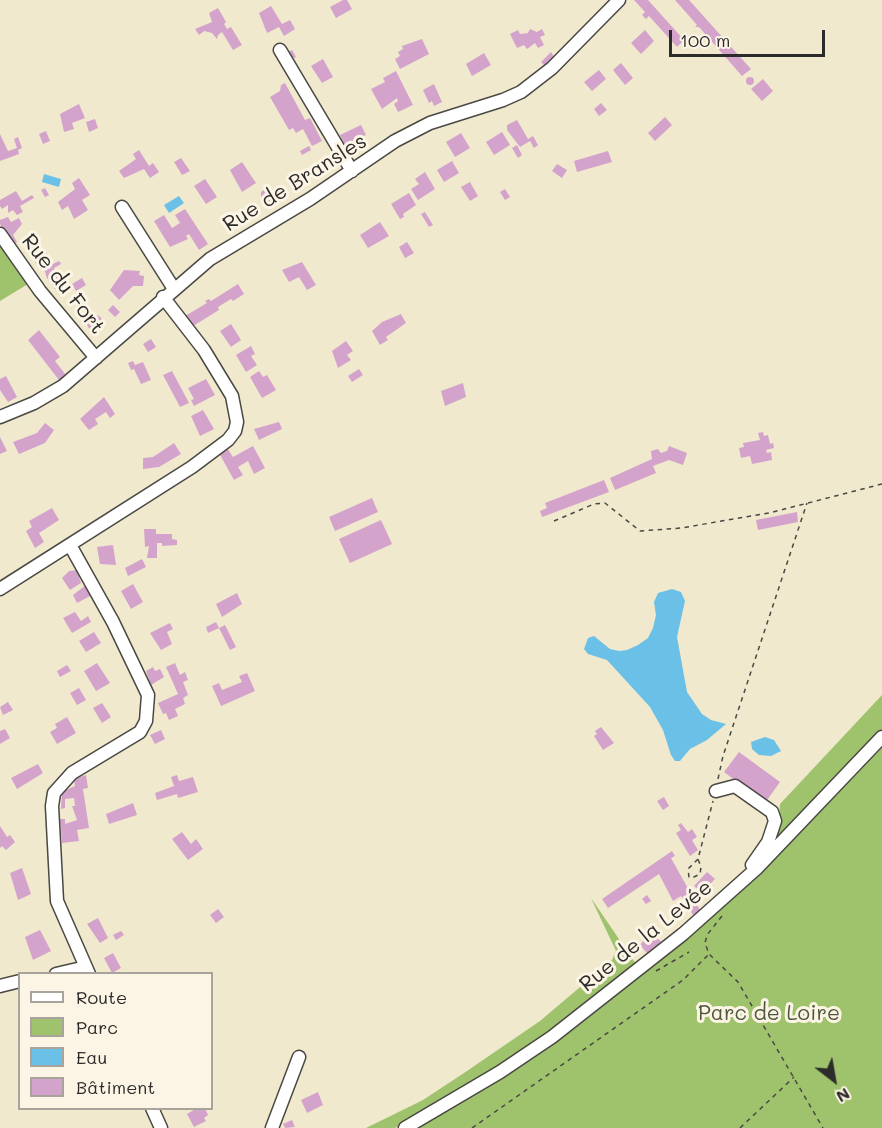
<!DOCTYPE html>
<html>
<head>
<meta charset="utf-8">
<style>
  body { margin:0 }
  #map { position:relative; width:882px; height:1128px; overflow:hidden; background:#f0e9ce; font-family:Mali,sans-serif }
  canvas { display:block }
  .legend { position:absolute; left:18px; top:972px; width:195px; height:138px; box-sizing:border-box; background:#fcf5e5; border:2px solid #a8a49b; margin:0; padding:8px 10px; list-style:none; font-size:18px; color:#2b2b2b }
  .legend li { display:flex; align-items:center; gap:12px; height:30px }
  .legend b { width:30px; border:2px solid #a8a49b }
  .north { position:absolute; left:804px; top:1050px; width:60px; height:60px; -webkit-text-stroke:4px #fcf5e5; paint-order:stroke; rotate:149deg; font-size:16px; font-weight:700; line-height:24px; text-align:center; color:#2b2b2b }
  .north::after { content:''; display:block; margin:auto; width:21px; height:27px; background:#2b2b2b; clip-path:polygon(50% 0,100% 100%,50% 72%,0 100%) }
  .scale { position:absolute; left:669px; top:30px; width:156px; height:27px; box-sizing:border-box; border:3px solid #2b2b2b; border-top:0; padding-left:8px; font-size:18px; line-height:21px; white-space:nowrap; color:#2b2b2b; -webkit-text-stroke:4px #fcf5e5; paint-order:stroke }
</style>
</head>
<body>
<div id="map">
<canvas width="882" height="1128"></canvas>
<ul class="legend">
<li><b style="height:8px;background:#fff"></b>Route</li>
<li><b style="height:16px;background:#9fc26c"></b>Parc</li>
<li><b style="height:16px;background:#6ac0e7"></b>Eau</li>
<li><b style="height:16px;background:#d4a3cb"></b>Bâtiment</li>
</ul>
<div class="north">N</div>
<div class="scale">100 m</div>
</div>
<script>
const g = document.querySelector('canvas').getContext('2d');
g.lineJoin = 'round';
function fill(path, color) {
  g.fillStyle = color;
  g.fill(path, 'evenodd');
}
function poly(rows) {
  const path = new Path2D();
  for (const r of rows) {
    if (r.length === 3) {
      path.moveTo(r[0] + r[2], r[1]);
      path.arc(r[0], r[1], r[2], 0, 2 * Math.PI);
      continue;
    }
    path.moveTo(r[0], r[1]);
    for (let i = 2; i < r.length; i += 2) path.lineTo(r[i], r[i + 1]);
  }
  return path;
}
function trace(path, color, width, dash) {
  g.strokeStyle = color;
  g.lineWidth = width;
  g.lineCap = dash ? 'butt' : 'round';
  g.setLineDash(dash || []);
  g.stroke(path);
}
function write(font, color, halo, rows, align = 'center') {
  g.font = font + ' Mali,sans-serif';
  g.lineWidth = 6;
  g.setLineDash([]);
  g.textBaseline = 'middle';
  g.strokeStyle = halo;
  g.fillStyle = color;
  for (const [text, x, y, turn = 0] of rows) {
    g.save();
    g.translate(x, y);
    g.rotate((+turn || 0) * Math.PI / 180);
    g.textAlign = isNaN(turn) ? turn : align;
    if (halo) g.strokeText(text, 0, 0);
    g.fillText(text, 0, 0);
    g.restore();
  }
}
fill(poly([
  [0,242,28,284,0,301],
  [882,695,882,732,762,857,778,829,780,804],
  [882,743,882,1128,417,1128,480,1092,531,1057,623,988],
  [591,898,636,964,566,1021,458,1093,395,1128,366,1128,423,1100,464,1073,540,1021,612,960,616,951]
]), '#9fc26c');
fill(poly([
  [44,174,61,179,59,187,42,182],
  [179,196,184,203,169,213,164,205],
  [672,589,681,592,685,601,677,637,687,692,702,714,711,720,726,724,707,740,690,749,680,761,675,761,671,755,663,730,650,707,607,660,588,654,584,649,588,638,594,636,610,649,619,651,627,650,638,645,648,638,653,628,656,615,654,602,658,593],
  [765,737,774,740,781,751,771,756,759,755,752,749,751,742]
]), '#6ac0e7');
fill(poly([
  [343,0,347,0,352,9,336,18,330,7],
  [634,0,648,0,684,40,677,47,649,16,646,19,642,15,645,12],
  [675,0,689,0,751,69,742,76,699,27,695,27,697,25],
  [271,6,282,24,290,20,295,29,284,36,279,27,267,33,259,13],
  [218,8,226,22,224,24,227,29,231,27,242,45,233,50,222,32,218,35,217,39,212,33,204,31,199,35,195,29,212,22,209,13],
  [530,29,537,32,542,29,545,35,540,37,544,45,538,48,535,43,527,49,524,45,517,48,510,34,518,30,520,34,528,33],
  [645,30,654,41,641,54,631,43],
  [422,39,429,54,400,69,395,59,400,56,398,52,403,49,402,46],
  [292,50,296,57,290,60,286,53],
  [551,52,554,57,545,66,541,62],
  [484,53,491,65,472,76,466,64],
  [323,59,333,77,322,83,311,66],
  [621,63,633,78,625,85,613,70],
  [599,70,606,79,592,91,584,82],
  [396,71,413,105,398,112,394,104,398,101,397,98,382,109,371,89,385,82,383,78],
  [750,81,4],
  [763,79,773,91,762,101,751,89],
  [285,83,305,120,310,118,322,141,312,146,303,129,296,133,293,128,289,130,270,97,280,91,281,85],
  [434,84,442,102,434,106,432,101,429,103,423,90],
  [601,103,607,110,599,116,594,109],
  [79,104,85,118,72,123,74,129,64,132,60,114],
  [665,117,672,125,655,141,648,133],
  [95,119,98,128,89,132,86,122],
  [517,120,528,139,533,136,538,145,534,148,530,141,520,147,507,130,507,125],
  [361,125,366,135,345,145,340,135],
  [46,131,50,141,43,144,39,134],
  [502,132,510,145,494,155,486,142],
  [461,133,470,148,455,157,446,142],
  [0,134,8,151,17,148,14,139,18,137,22,148,18,150,19,154,0,161],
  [517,145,522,155,518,158,512,148],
  [309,146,311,150,302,155,300,151],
  [139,150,149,166,153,163,159,172,150,178,144,169,124,178,119,171,136,159,133,154],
  [608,151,612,162,577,172,574,161],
  [181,158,190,171,182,175,174,162],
  [452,161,459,173,444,182,437,170],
  [242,162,256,183,242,192,230,170],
  [557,164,567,170,562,178,552,171],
  [425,172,435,189,418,200,411,189,419,184,415,179],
  [79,178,90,195,82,200,88,210,74,219,68,206,62,210,58,202,75,189,72,183],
  [205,179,217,197,206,204,194,186],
  [470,182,478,196,470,201,461,187],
  [268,187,278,203,270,209,261,196,261,192],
  [45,188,49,195,45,197,41,190],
  [505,189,510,197,505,200,500,192],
  [16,191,22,201,32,195,34,198,20,206,23,212,17,215,13,210,8,213,8,205,2,209,0,206,0,200],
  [409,193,416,205,403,214,404,217,400,219,391,204],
  [185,209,208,244,199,250,189,234,186,236,188,239,170,247,154,221,164,215,172,228,180,223,175,215],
  [425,212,433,225,429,227,421,214],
  [8,217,11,222,19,218,22,224,13,235,17,242,13,245,0,224,0,220],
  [380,222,389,236,368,248,360,235],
  [407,242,414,253,405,258,399,247],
  [45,251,53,264,59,261,61,264,54,268,67,287,61,291,58,287,55,289,47,278,44,269,42,270,33,260],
  [302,262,316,285,307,290,299,277,289,282,282,270],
  [124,270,140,271,139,275,144,276,143,286,133,286,119,300,110,290],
  [82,278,86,285,76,291,72,284],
  [238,284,244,294,233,301,231,299,218,307,219,310,193,326,185,316,207,303,205,301,209,299,211,301],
  [86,302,88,306,81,311,78,307],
  [113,305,120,312,115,317,108,310],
  [401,314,406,323,386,337,388,340,380,345,372,331,382,322],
  [95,323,8],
  [231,324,241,340,231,347,220,331],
  [39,330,60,357,55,361,66,375,59,380,28,340],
  [151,339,156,347,148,352,143,344],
  [346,341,353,351,347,355,351,360,338,368,332,351],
  [251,346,255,354,251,356,257,365,246,372,236,355],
  [133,361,135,365,143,362,151,380,141,384,134,369,131,370,128,363],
  [359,369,363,375,352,382,348,376],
  [172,371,189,403,180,407,163,375],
  [259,371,263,377,267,375,276,390,262,398,250,377],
  [6,376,17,397,8,402,0,390,0,379],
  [206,379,215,395,194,406,191,400,194,399,188,388],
  [463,383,466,397,445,406,441,391],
  [104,397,115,414,110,418,106,412,95,419,98,424,89,430,80,419],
  [203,410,214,429,200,436,191,416],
  [279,422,282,429,259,440,254,429],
  [45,423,54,430,45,443,19,454,13,442,37,433],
  [763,432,764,436,768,435,770,444,773,443,774,448,766,450,767,453,771,452,772,460,752,464,750,456,741,458,739,448,744,447,743,443,760,440,758,433],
  [0,437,7,451,0,454],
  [174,443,181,454,159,467,143,469,143,458,153,457],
  [253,446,265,468,254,474,248,461,238,467,243,475,234,480,219,453,227,448,233,457],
  [669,446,687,453,683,465,669,460,653,466,656,473,615,490,610,478,652,459,651,451,658,449,661,453,667,451],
  [604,480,609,492,542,517,540,511,547,508,545,503],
  [372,498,378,512,335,531,329,517],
  [52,508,59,520,39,533,44,542,35,548,26,531,32,527,29,521],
  [797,512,798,522,758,530,756,520],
  [381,520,392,544,350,563,339,539],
  [144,529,156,529,156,534,172,534,172,539,177,540,177,545,162,546,162,543,157,543,157,558,147,558,149,546,145,547],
  [113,545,116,565,100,564,97,547],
  [142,559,146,567,128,576,125,568],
  [77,570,81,583,70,590,62,578,69,571],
  [133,584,143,602,131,609,121,591],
  [86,585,92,595,77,603,73,595],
  [237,593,242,604,222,617,216,604],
  [75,612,81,621,88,616,91,622,72,633,63,618],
  [216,622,219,628,225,625,236,647,230,650,219,628,208,633,206,627],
  [170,623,173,629,167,632,172,644,161,650,150,633],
  [94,632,101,643,86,652,79,641],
  [97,663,110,683,96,691,84,671],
  [175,663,180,675,185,672,188,680,183,682,188,695,183,698,185,704,175,709,178,716,169,720,166,713,163,714,158,703,178,694,166,667],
  [67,665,71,671,60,677,57,671],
  [153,667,155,671,160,669,164,677,151,685,146,671],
  [247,673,255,691,221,706,212,686,219,683,222,690,242,682,239,676],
  [79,688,86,700,77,705,70,693],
  [8,702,13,710,3,715,0,707],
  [102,703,111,717,102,723,93,708],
  [67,717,76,733,57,744,50,732,57,728,55,724],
  [601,727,614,743,603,750,594,736,597,734,595,731],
  [5,729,10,738,0,744,0,731],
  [161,730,165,739,155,744,150,735],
  [739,752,780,782,765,803,724,772],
  [38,764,43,773,17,789,11,778],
  [86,775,88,788,83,789,89,828,77,830,79,841,62,843,60,819,65,819,65,824,77,820,72,806,75,806,74,798,65,799,65,808,61,809,62,792,75,786,74,779],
  [177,775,179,781,193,777,198,792,178,798,177,794,157,800,155,793,174,786,171,777],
  [664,797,669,806,663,810,657,801],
  [133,803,137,815,109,824,106,814],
  [681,823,688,832,692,829,697,837,692,840,698,850,690,856,676,833,681,830,678,825],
  [0,826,7,837,10,835,15,842,6,850,2,846,0,848],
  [182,832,191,844,196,839,203,849,188,860,172,839],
  [672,851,675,856,671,858,700,910,693,915,681,896,673,901,659,874,608,908,602,899],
  [22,868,31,894,18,900,10,873],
  [707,872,715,879,702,893,694,886],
  [647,895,651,901,646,904,642,899],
  [218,909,224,917,216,923,210,915],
  [98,918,108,938,100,943,87,924],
  [40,930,51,951,33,960,25,937],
  [652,930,661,942,647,953,640,945],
  [121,931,124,935,116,940,113,935],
  [113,953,121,968,112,973,104,958],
  [318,1092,323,1105,307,1113,301,1100],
  [197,1108,205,1108,208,1115,204,1118,206,1121,194,1127,187,1114],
  [292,1120,295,1127,285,1128,283,1124]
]), '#d4a3cb');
const minor = poly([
  [280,50,352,171],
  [122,207,174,289],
  [0,234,40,291,96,358],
  [0,417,34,403,63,386,210,259,310,199,395,141,430,123,503,100,521,92,552,68,619,0],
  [70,545,113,622,148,695,146,721,140,732,72,773,54,793,52,806,57,901,89,974],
  [0,589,192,467,228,440,235,431,237,422,232,396,204,350,163,297],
  [716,791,735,786,772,812,775,821,768,842,752,865],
  [56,974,86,967],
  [0,986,20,981],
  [152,1108,161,1128],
  [272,1128,299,1057],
  [405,1128,500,1072,552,1037,683,934,756,869,882,737]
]);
trace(minor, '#494843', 15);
trace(poly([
  [554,521,594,504,605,503,640,531,681,528,769,513,882,484],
  [718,779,723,756,807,503],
  [698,859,688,869,689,877,692,878,700,874,701,867,698,859,713,801],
  [722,916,707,935,705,943,709,954,738,982,823,1128],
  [656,971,689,952],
  [472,1128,683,980,708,955],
  [740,1128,794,1077]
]), '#494843', 1.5, [4.5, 4.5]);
trace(minor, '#fff', 12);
write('21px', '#2b2b2b', '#fcf5e5', [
  ["Rue de Bransles",295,183,-32],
  ["Rue du Fort",63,284,52],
  ["Rue de la Levée",646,936,-39]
]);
write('21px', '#4e583e', '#fcf5e5', [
  ["Parc de Loire",769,1014]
]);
</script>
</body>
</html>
